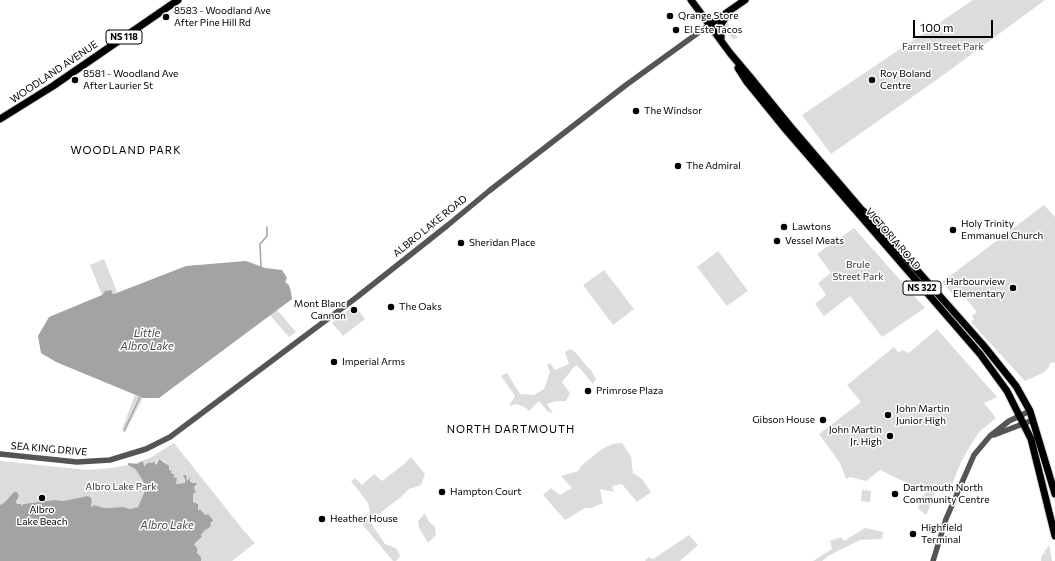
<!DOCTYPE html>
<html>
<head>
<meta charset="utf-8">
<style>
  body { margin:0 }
  #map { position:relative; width:1055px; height:561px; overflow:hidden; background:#fff; font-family:Commissioner,sans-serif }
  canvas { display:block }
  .scale { position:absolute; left:913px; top:20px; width:80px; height:18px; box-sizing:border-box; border:2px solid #000; border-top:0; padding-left:5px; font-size:12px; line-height:14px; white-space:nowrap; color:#000; -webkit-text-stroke:3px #fff; paint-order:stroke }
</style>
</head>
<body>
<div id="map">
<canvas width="1055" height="561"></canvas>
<div class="scale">100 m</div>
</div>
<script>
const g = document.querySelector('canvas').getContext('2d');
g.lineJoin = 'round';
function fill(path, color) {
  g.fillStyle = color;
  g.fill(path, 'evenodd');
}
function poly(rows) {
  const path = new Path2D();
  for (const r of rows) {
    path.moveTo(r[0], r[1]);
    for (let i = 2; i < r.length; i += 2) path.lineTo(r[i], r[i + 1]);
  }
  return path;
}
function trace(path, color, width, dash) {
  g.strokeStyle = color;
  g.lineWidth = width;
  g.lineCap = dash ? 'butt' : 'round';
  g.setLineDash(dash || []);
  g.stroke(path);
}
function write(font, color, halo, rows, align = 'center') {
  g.font = font + ' Commissioner,sans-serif';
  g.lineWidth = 3;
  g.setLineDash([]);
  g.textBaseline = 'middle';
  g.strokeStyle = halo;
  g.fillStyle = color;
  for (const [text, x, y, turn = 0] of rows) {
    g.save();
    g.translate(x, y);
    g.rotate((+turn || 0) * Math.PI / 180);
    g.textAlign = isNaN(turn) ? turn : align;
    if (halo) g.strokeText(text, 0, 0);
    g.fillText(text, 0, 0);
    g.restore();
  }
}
fill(poly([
  [973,0,1045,0,935,81,831,154,802,115],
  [727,22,738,38,733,39,729,35,725,24],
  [1044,205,1055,217,1055,363,1051,362,1049,367,1043,373,1025,381,971,322,974,319,972,316,977,312,962,294,956,298,942,282],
  [854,228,925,308,882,337,850,296,824,316,815,304,826,295,818,283,831,273,817,254],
  [718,251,748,291,727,306,697,267],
  [104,259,117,292,114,294,106,290,102,295,90,265],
  [604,270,634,309,613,325,583,285],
  [354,305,365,319,343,336,332,323],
  [277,310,296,332,289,337,270,315],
  [937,329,997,397,984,403,996,418,979,432,970,446,961,462,949,492,942,488,927,487,924,491,880,470,866,481,850,477,846,479,840,463,819,434,861,402,847,385,894,347,899,353,902,350,909,353],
  [570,349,575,352,592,372,596,379,593,384,577,365,574,367,562,382,570,393,566,401,557,401,547,404,553,413,548,412,539,401,529,411,526,408,517,404,509,406,515,396,501,376,507,373,520,394,534,395,544,389,550,372,547,365,550,363,555,370,569,364,565,352],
  [135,395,143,398,125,432,122,429],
  [174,443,244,531,255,543,232,561,201,561,201,557,197,553,197,549,194,543,202,538,201,535,206,529,209,528,211,525,210,523,212,521,207,514,205,515,201,510,198,510,198,504,193,502,193,494,196,491,194,488,196,486,196,483,193,484,191,482,191,478,188,481,186,477,183,477,185,479,184,481,185,482,185,483,175,484,177,479,176,478,174,478,173,477,175,475,171,473,172,471,169,470,165,462,159,459,157,460,156,465,153,462,146,464,144,466,142,462,137,464,128,463,136,463,150,458],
  [622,443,631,457,633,473,642,479,651,492,637,502,622,484,612,486,614,492,600,489,603,503,592,508,585,508,565,520,543,495,551,488,560,495,572,488,561,476,578,471,582,465,602,449,612,444],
  [411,457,425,474,421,485,409,489,401,497,379,514,374,513,371,523,385,544,396,548,400,556,396,561,393,561,362,524,362,517,370,512,368,503,351,481,355,478,362,485,374,474,382,481,403,465],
  [0,461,88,470,111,468,128,465,135,469,138,473,144,483,145,493,138,507,130,509,121,507,105,508,103,507,93,505,91,507,92,503,83,497,63,501,56,500,46,501,23,504,22,506,22,505,17,504,16,503,18,500,14,492,4,503,0,505],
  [927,489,935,490,933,499,926,515,918,508],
  [862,490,871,491,870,502,861,501],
  [425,513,429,522,435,527,436,535,428,543,419,528,418,521],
  [865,528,883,532,882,539,860,540,828,556,822,561,813,561,832,549,830,541,841,537,844,541],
  [689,535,698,545,680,561,646,561,645,560,649,557,653,559],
  [1049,545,1052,561,1041,561,1041,557]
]), '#dcdcdc');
fill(poly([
  [246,261,265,268,282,270,287,278,285,282,289,285,291,292,292,299,159,398,143,398,56,362,41,353,38,336,49,317,102,295,106,290,108,291,111,290,112,293,114,294,186,266],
  [159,459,169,466,169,470,172,471,171,473,175,475,173,477,177,478,176,484,185,483,185,479,183,476,185,475,186,475,187,481,191,477,190,481,192,483,197,483,194,488,196,492,193,494,193,502,198,504,198,510,201,510,205,515,208,514,212,519,213,521,210,523,211,525,209,528,205,530,201,535,202,537,194,544,197,548,197,553,201,557,201,561,0,561,0,505,4,503,14,492,17,492,19,496,16,502,17,504,21,504,22,506,23,504,46,501,56,500,63,501,88,496,91,498,92,502,91,507,94,505,105,508,123,507,130,509,138,507,145,491,144,483,138,473,135,469,128,465,128,463,137,464,143,461,144,466,149,462,150,463,154,462,156,465]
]), '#a3a3a3');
trace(poly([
  [261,267,260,244,267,236,267,227],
  [124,431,140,397]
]), '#a3a3a3', 1.5);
const major = poly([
  [691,0,730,53,751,78,790,126,861,209,870,217,984,346,1016,386,1030,411,1055,494],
  [709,25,745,0],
  [721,40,721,24,728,14],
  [738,68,747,82,786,130,980,354,1007,391,1031,439,1055,536],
  [0,119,53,86,178,0]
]);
trace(major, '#dbdbdb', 9);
trace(poly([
  [994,435,1033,420],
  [0,454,77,462,110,460,146,449,170,437,357,297,448,225,489,191,626,85,709,25],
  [933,561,946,519,974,455,990,436,1009,421,1030,411]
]), '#555', 5.5);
trace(major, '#000', 7);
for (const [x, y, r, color] of [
  [670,16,4,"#000"],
  [166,17,4,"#000"],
  [676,30,4,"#000"],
  [75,80,4,"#000"],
  [872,80,4,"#000"],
  [636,111,4,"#000"],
  [678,166,4,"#000"],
  [784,227,4,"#000"],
  [953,230,4,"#000"],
  [777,241,4,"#000"],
  [461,243,4,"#000"],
  [1013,288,4,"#000"],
  [391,307,4,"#000"],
  [354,310,4,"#000"],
  [334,362,4,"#000"],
  [588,391,4,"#000"],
  [888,415,4,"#000"],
  [823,420,4,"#000"],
  [890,436,4,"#000"],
  [442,492,4,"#000"],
  [895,494,4,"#000"],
  [42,498,4,"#000"],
  [322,519,4,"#000"],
  [913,534,4,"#000"]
]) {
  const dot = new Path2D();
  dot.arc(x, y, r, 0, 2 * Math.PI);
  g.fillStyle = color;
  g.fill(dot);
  trace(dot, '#fff', 1.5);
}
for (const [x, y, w] of [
  [124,37,36],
  [922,288,38]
]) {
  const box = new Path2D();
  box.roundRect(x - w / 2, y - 7, w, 14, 3);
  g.fillStyle = '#fff';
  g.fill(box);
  trace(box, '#000', 1);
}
write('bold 9px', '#000', null, [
  ["NS 118",124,37],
  ["NS 322",922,288]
]);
write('10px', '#000', '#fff', [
  ["8583 - Woodland Ave",174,11],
  ["After Pine Hill Rd",174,23],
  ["Qrange Store",678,16],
  ["El Este Tacos",684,30],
  ["8581 - Woodland Ave",83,74],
  ["After Laurier St",83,86],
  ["Roy Boland",880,74],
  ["Centre",880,86],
  ["The Windsor",644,111],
  ["The Admiral",686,166],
  ["Holy Trinity",961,224],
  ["Emmanuel Church",961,236],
  ["Lawtons",792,227],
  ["Vessel Meats",785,241],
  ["Sheridan Place",469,243],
  ["Harbourview",1005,282,"right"],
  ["Elementary",1005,294,"right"],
  ["Mont Blanc",346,304,"right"],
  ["Cannon",346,316,"right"],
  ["The Oaks",399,307],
  ["Imperial Arms",342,362],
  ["Primrose Plaza",596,391],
  ["John Martin",896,409],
  ["Junior High",896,421],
  ["Gibson House",815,420,"right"],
  ["John Martin",882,430,"right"],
  ["Jr. High",882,442,"right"],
  ["Dartmouth North",903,488],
  ["Community Centre",903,500],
  ["Hampton Court",450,492],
  ["Albro",42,510,"center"],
  ["Lake Beach",42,522,"center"],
  ["Heather House",330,519],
  ["Highfield",921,528],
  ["Terminal",921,540]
], 'left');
write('10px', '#333', '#fff', [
  ["Farrell Street Park",943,47],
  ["Brule",858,265],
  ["Street Park",858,277],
  ["Albro Lake Park",121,487]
]);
write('10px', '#000', '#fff', [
  ["WOODLAND AVENUE",54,72,-34],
  ["ALBRO LAKE ROAD",430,226,-39],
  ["VICTORIA ROAD",893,239,49],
  ["SEA KING DRIVE",49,449,5]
]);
g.letterSpacing = '1px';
write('11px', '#000', '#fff', [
  ["WOODLAND PARK",126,150],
  ["NORTH DARTMOUTH",511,429]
]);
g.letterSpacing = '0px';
write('italic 11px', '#444', '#fff', [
  ["Little",147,333],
  ["Albro Lake",147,346],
  ["Albro Lake",167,525]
]);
</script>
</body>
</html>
